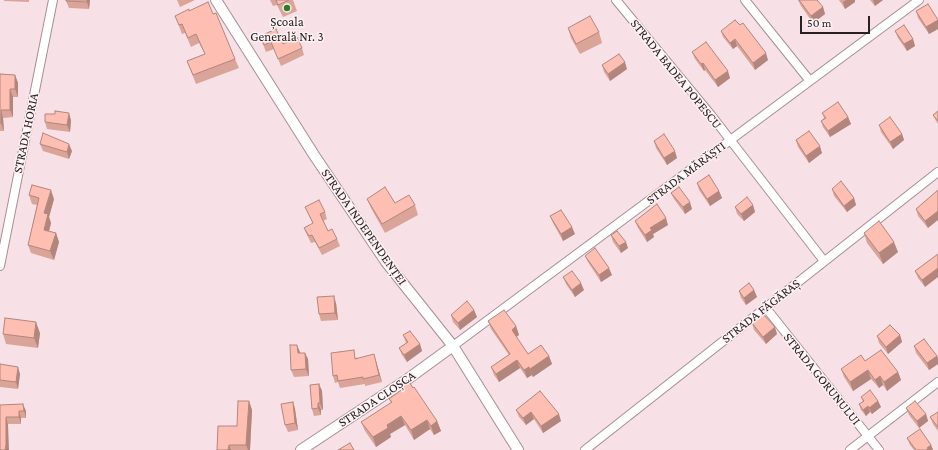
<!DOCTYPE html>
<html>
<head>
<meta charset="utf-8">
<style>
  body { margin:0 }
  #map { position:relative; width:938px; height:450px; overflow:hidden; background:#f7e1e6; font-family:"Crimson Pro",serif }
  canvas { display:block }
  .scale { position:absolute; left:800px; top:16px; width:70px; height:18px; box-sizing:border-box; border:2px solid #282022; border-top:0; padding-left:5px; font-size:12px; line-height:14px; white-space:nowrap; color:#282022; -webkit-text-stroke:3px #fef1f4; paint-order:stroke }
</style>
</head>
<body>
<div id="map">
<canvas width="938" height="450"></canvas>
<div class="scale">50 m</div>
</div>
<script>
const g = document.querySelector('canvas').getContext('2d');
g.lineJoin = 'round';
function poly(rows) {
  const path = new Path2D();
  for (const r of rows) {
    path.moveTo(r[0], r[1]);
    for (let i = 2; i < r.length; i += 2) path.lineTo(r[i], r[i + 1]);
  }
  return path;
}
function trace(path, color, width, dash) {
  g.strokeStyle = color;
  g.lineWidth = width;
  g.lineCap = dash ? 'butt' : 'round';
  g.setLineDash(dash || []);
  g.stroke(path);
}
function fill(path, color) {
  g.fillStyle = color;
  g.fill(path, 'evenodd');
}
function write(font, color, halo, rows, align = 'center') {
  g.font = font + ' "Crimson Pro",serif';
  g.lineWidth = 3;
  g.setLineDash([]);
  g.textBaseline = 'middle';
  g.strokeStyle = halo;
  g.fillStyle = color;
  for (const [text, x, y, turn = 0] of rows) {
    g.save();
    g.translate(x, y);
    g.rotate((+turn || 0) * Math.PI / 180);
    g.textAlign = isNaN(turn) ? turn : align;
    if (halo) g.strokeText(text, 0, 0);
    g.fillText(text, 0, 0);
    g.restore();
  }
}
const minor = poly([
  [616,0,711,115,824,261],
  [745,0,810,81],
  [0,266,53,0],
  [766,308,879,450],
  [453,346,919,0],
  [585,450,938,172],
  [850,450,938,382]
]);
const tertiary = poly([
  [216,0,314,155,386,262,453,346,518,450],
  [301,450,405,381,453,346]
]);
trace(minor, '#a49094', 10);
trace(tertiary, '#a49094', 12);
trace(minor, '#fff', 8);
trace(tertiary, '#fff', 10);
fill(poly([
  [4,0,29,0,29,2,4,1],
  [90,0,89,9,69,8,66,1],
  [177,0,195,0,180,7],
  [270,0,293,0,297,11,283,17,277,5,273,6],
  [798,0,823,7,825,14,813,23,801,6],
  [839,0,855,0,855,2,845,9],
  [870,0,883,0,875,6],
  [189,11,213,14,235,59,239,68,196,84,187,61,205,54,199,43,191,47,185,33,182,34,175,16],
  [916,11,938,20,938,29,929,34,918,18],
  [568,28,599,32,602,43,580,54,571,38],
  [721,31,768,60,755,70,737,46,733,49,723,37],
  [895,31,913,39,915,46,907,51,898,38],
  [261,39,302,48,304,55,281,66,274,49,266,52],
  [692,52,730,78,718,87,705,70,704,71,695,59],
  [602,65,627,69,610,81,604,72],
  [0,74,15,75,18,83,18,97,13,97,13,117,3,118,4,131,0,131],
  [938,111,938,124,936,121,933,115],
  [822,113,848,117,851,124,830,137,823,127,821,121,824,118],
  [71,120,70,132,47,129,45,122],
  [879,125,902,134,904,140,893,149,881,132],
  [796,140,822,153,809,163,798,147],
  [654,141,677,158,667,165,656,148],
  [40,144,72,151,69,159,43,151],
  [697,183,719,191,722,198,710,206,699,190],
  [832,189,854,198,856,205,847,212,834,196],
  [938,190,928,228,918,216,916,209],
  [671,193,692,209,685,214,674,199],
  [29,195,54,199,49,217,51,223,49,231,56,233,59,242,54,260,31,253,28,245,37,205,32,204],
  [367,199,415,205,418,215,385,233,371,208],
  [753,205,755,212,744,221,737,214,735,207],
  [305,207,325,212,327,219,323,221,328,231,337,239,340,246,322,255,315,242,311,243,307,235,304,228,313,224],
  [550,216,575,234,563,241,553,223],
  [635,221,668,225,653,234,654,237,647,242,638,228],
  [864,233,898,252,883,264,867,243],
  [611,235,628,248,621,253,613,242],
  [938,254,925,287,918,278,915,271],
  [585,256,612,275,601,282,588,262],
  [563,277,584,290,575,297,566,284],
  [754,290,757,297,746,305,741,298,739,291],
  [336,303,338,320,321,321,319,314],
  [474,310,477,317,460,330,453,322,451,315],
  [488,321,516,326,519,335,516,337,528,354,549,356,552,364,533,377,532,375,527,378,520,368,499,382,494,375,491,367,509,355,491,329],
  [752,323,777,334,766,344,754,330],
  [40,333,38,348,6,344,3,334],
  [403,335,420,344,422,351,407,362,402,355,399,348,406,343],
  [900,335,902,342,888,354,879,343,877,336],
  [914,346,937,356,938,358,938,364,929,370,916,353],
  [300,352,300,353,305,353,308,359,309,376,294,377,291,370],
  [357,357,357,358,376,361,382,382,365,386,365,384,340,388,338,382,335,383,333,376],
  [865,361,898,372,901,380,887,391,883,385,879,388,871,379,853,391,844,377,841,369],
  [0,364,20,374,18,389,0,387],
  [319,384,322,391,323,410,321,410,321,415,314,416,312,409],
  [402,384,437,421,441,431,434,435,430,429,414,440,405,425,390,434,391,437,376,447,365,431,361,422,391,403,389,399,403,389],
  [540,391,561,421,543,433,534,419,526,425,519,417,516,410],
  [861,397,878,401,881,407,872,414,870,412,866,416,861,410,859,404,863,402],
  [249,401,252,410,250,450,217,450,237,426],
  [293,402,295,409,298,430,288,432,285,425],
  [0,405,26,411,26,418,21,418,21,424,8,424],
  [906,408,926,414,928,421,919,428,909,415],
  [938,412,938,431,933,424,930,417],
  [907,438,931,445,933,450,914,450,910,445]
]), '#daa499');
fill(poly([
  [87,0,90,0,89,9,87,2],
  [846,0,855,0,855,2,845,9,843,2],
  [873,0,883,0,875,6],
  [823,7,825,14,813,23,811,16],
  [938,20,938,29,929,34,926,27],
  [735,39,737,46,733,49,730,43],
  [913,39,915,46,907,51,904,44],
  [766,53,768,60,755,70,753,63],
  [625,62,627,69,610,81,608,74],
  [703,63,705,70,704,71,701,64],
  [728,71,730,78,718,87,715,80],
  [15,75,18,83,18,97,15,89],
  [10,89,13,97,13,117,10,110],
  [1,110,3,118,4,131,1,123],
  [69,113,71,120,70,132,67,125],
  [848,117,851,124,830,137,828,131],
  [902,134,904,140,893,149,890,142],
  [69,144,72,151,69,159,67,152],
  [820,146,822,153,809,163,806,156],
  [675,151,677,158,667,165,664,158],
  [51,190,54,199,49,217,51,223,47,239,44,230,44,213],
  [719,191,722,198,710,206,707,199],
  [854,198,856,205,847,212,844,206],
  [690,202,692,209,685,214,683,207],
  [753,205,755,212,744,221,741,214],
  [938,211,938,220,928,228,925,221],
  [666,218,668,225,653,234,654,237,647,242,645,235,650,228],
  [572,227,575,234,563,241,561,234],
  [56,233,59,242,54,260,50,251],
  [626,242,628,248,621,253,619,246],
  [894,242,898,252,883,264,879,253],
  [609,268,612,275,601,282,599,275],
  [938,268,938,277,925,287,922,280],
  [581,283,584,290,575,297,572,290],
  [754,290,757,297,746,305,744,298],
  [334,296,336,303,338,320,335,313],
  [474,310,477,317,460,330,458,323],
  [36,322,40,333,38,348,34,338],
  [516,326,519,335,515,338,512,330],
  [775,327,777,334,766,344,763,337],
  [900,335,902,342,888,354,886,347],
  [420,344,422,351,407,362,404,355],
  [297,345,300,352,300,360,298,353],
  [305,353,308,359,309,376,306,369],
  [374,354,382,382,379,375],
  [549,356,552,364,533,377,530,369],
  [937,356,938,358,938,364,929,370,927,363],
  [517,360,520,368,499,382,496,374],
  [18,367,20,374,18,389,16,382],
  [529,367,532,375,527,378,524,370],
  [868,370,871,379,853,391,850,382],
  [898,372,901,380,887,391,884,382],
  [880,376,883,385,879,388,875,380],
  [319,384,322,391,323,410,320,403],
  [249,401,252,410,250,450,248,450,246,445],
  [878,401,881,407,872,414,869,408],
  [293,402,295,409,298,430,295,423],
  [318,403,321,410,321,415,318,408],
  [23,404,26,411,26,418,24,411],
  [868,406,870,412,866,416,863,410],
  [19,411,21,418,21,424,19,417],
  [531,412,534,419,526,425,523,418],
  [559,414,561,421,543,433,541,426],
  [926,414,928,421,919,428,917,421],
  [401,416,405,425,390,434,391,437,376,447,373,437,387,425],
  [6,417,8,424,9,450,5,450],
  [427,420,430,429,414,440,411,430],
  [437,421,441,431,434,435,431,426],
  [229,445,231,450,228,450],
  [931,445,933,450,928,450,927,448]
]), '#b2867d');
const building = poly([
  [66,0,87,0,87,2,66,1,66,0],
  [276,0,289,0,278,5,276,0],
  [799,0,817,0,823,7,811,16,799,0],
  [208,2,213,14,216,13,235,59,193,75,187,61,205,54,196,34,188,38,182,24,179,25,175,16,189,9,189,11,208,2],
  [928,4,938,20,926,27,916,11,928,4],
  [590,16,599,32,576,44,568,28,590,16],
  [735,20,740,25,743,23,766,53,753,63,735,39,730,43,721,31,735,20],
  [904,25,913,39,904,44,895,31,904,25],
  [276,29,283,44,297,37,302,48,278,59,271,42,264,45,261,39,266,36,265,34,276,29],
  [706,42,728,71,715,80,703,63,701,64,692,52,706,42],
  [619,54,625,62,608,74,602,65,619,54],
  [0,74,15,75,15,89,10,89,10,110,1,110,1,123,0,123,0,74],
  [838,102,848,117,828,131,821,121,826,118,822,113,838,102],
  [55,111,69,113,67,125,45,122,45,114,55,114,55,111],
  [938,111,938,121,933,115,938,111],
  [890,117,902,134,890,142,879,125,890,117],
  [809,131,820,146,806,156,796,140,809,131],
  [43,133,69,144,67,152,40,144,43,133],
  [664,134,675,151,664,158,654,141,664,134],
  [709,175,719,191,707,199,697,183,709,175],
  [841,181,854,198,844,206,832,189,841,181],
  [32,185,51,190,44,213,48,214,44,230,56,233,50,251,28,245,39,198,29,195,32,185],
  [385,187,395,203,409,195,415,205,382,224,367,199,385,187],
  [679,187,690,202,683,207,671,193,679,187],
  [938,190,938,211,925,221,916,209,938,190],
  [747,197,753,205,741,214,735,207,747,197],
  [319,200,325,212,320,214,328,231,332,229,337,239,319,248,312,235,309,236,304,228,313,223,305,207,319,200],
  [657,204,666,218,650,228,652,230,645,235,635,221,657,204],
  [561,210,572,227,561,234,550,216,561,210],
  [879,221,894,242,879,253,864,233,879,221],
  [617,231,626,242,619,246,611,235,617,231],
  [595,248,609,268,599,275,585,256,595,248],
  [938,254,938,268,922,280,915,271,938,254],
  [572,271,581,283,572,290,563,277,572,271],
  [749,283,754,290,744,298,739,291,749,283],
  [334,296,335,313,319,314,317,297,334,296],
  [467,301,474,310,458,323,451,315,467,301],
  [504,310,516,326,512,330,528,354,541,345,549,356,530,369,529,367,524,370,517,360,496,374,491,367,510,354,488,321,504,310],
  [763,314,775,327,763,337,752,323,763,314],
  [5,318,36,322,34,338,3,334,5,318],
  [890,325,900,335,886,347,877,336,890,325],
  [410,331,420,344,404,355,399,348,408,342,403,335,410,331],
  [924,339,937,356,927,363,914,346,924,339],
  [290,345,297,345,298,353,305,353,306,369,291,370,290,345],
  [354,350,355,359,374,354,379,375,363,379,363,377,338,381,337,375,333,376,331,353,354,350],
  [881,350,898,372,884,382,880,376,875,380,868,370,850,382,841,369,861,355,865,361,881,350],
  [0,364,18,367,16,382,0,380,0,364],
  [408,380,413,388,414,387,437,421,431,426,427,420,411,430,401,416,387,425,388,428,373,437,361,422,392,402,389,399,404,388,402,384,408,380],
  [319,384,320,403,318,403,318,408,312,409,310,385,319,384],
  [870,390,878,401,869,408,868,406,863,410,859,404,864,401,861,397,870,390],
  [540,391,559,414,541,426,531,412,523,418,516,410,540,391],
  [238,401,249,401,246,445,229,445,228,450,217,450,218,426,237,426,238,401],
  [915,401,926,414,917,421,906,408,915,401],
  [293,402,295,423,285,425,281,404,293,402],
  [23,404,24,411,19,411,19,417,6,417,6,445,5,450,0,450,0,405,23,404],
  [938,412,938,427,930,417,938,412],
  [920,429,931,445,927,448,928,450,916,450,907,438,920,429],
  [350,443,354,450,338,450,350,443]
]);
fill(building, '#febfb2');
trace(building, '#b2867d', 1);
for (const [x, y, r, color] of [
  [287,8,4,"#2f7c25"]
]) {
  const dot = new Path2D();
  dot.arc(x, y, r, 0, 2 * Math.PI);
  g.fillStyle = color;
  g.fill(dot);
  trace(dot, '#fef1f4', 1.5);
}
write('13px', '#282022', '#fef1f4', [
  ["Școala",287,22],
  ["Generală Nr. 3",287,37]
]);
write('13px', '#282022', '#fef1f4', [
  ["STRADA BADEA POPESCU",676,74,51],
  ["STRADA HORIA",26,133,-78],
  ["STRADA MĂRĂȘTI",686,173,-37],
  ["STRADA INDEPENDENȚEI",364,227,55],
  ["STRADA FĂGĂRAȘ",761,311,-38],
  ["STRADA GORUNULUI",822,379,51],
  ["STRADA CLOȘCA",377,399,-34]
]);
</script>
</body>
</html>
